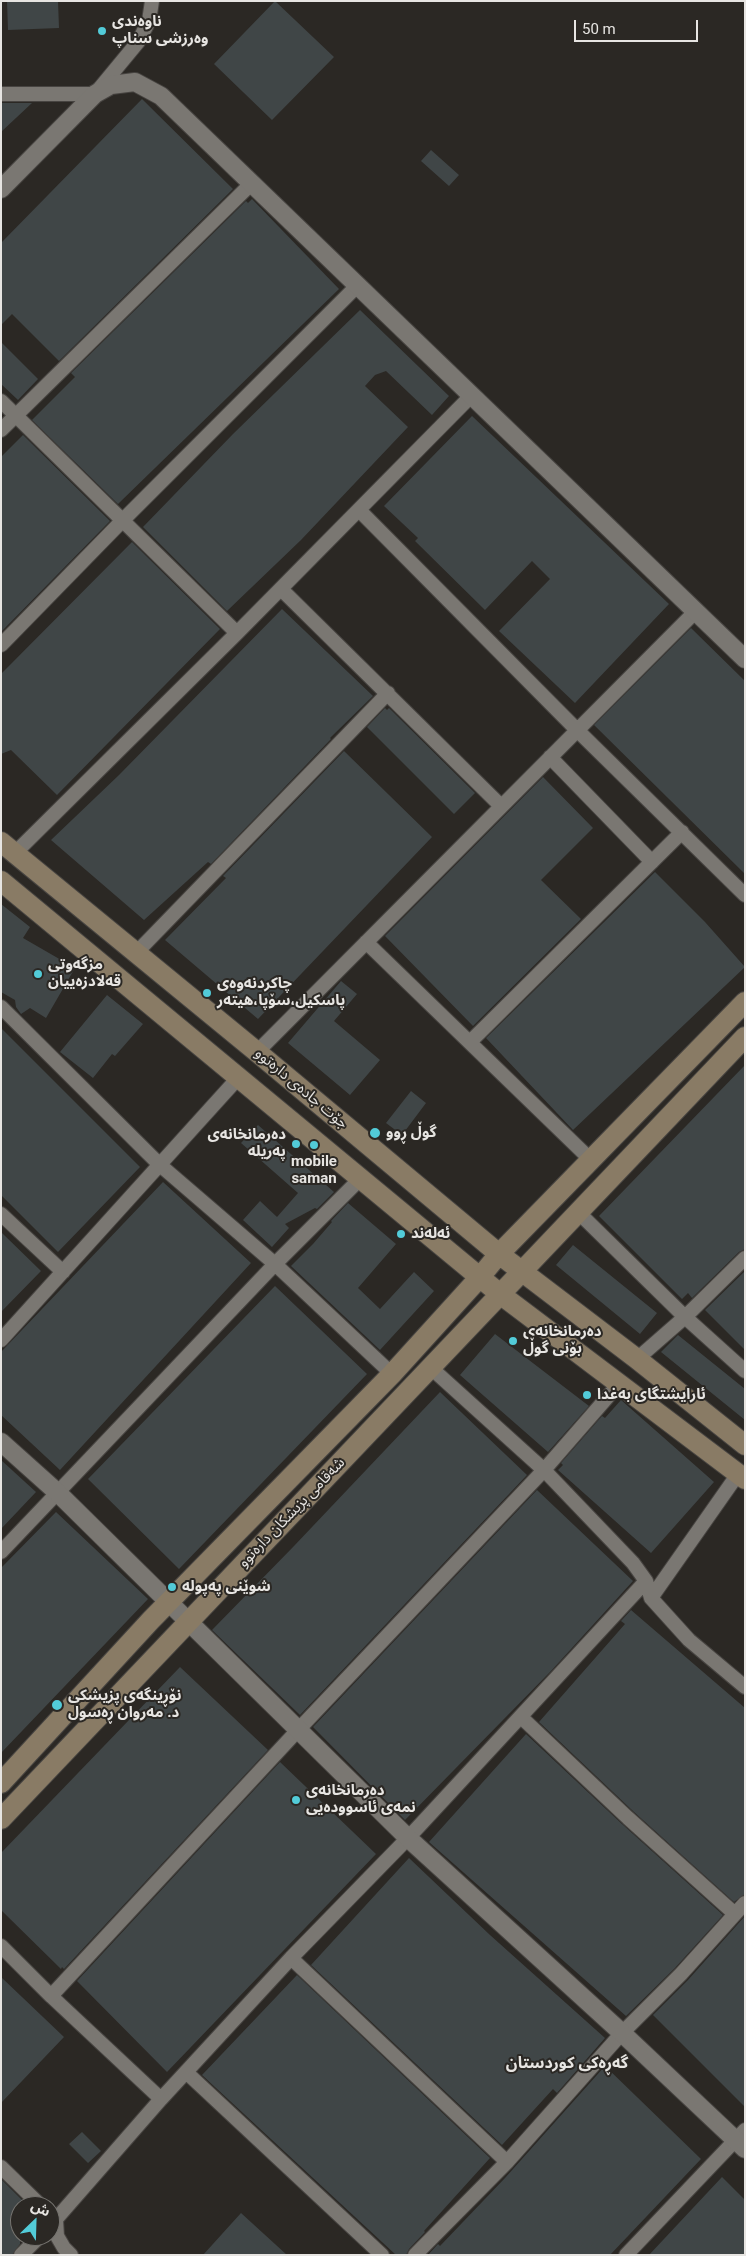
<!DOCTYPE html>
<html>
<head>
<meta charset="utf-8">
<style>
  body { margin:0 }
  #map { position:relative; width:746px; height:2256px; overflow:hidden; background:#2b2824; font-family:Roboto,"Noto Sans Arabic",sans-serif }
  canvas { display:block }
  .frame { position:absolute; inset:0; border:2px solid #e7e5e2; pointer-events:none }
  .north { position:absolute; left:10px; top:2196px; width:50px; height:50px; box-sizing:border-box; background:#2b2824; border:1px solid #767470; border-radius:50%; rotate:24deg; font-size:14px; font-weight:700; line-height:20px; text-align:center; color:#e7e5e2 }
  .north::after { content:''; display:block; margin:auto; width:18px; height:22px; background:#52cbd8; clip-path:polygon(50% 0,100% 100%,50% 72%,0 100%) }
  .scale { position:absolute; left:574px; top:20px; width:124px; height:22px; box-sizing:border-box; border:2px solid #e7e5e2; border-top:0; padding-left:6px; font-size:15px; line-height:18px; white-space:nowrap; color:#e7e5e2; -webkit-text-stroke:4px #2b2824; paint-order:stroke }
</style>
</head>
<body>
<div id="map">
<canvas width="746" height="2256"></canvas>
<div class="frame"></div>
<div class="north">ش</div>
<div class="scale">50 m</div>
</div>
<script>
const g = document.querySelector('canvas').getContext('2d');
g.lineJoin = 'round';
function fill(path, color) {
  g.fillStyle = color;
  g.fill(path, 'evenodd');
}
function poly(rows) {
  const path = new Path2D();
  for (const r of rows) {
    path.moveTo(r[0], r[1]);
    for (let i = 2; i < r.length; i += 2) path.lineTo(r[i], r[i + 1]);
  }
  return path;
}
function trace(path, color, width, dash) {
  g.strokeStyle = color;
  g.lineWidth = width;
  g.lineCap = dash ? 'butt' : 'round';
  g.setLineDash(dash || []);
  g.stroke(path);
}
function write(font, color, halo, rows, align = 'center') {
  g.font = font + ' Roboto,"Noto Sans Arabic",sans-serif';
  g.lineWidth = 4;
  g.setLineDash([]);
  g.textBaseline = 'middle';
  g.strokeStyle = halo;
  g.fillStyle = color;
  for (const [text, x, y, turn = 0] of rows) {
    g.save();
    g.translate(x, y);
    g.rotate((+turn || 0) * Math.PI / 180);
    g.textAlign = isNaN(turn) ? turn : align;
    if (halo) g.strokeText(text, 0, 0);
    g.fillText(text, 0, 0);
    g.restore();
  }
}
fill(poly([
  [7,1,58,1,59,28,8,30],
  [275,1,334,57,272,120,214,64],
  [142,99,233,189,59,361,12,314,1,325,1,243],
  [1,103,32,103,1,132],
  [431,150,459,175,449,186,421,161],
  [252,199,339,289,118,504,32,420,75,377,71,373,246,201,248,203],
  [360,310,449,396,432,415,386,371,375,375,365,386,408,427,301,540,227,611,143,527,233,434],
  [1,342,38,379,18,400,1,384],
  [472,416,669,604,575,703,499,631,550,579,532,561,485,610,415,541,418,538,384,506],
  [23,435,110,521,1,632,1,457],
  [132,542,220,629,57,795,11,750,1,754,1,674],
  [282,609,373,696,330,738,331,739,211,864,208,862,144,920,51,840,119,775],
  [691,628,745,681,745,874,594,725],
  [385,708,387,710,389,708,475,793,454,814,367,727],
  [344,751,432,837,258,1019,165,940,226,878,223,876],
  [543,777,593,828,541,880,581,919,473,1026,385,936],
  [655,872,705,922,745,967,573,1130,486,1038],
  [1,904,30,927,23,938,75,968,46,1018,30,1008,21,1014,16,1007,15,1000,1,992],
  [341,981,357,994,334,1021,380,1060,350,1095,288,1043],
  [107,995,143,1024,115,1056,112,1054,93,1078,60,1052],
  [1,1028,140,1167,58,1252,1,1195],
  [745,1065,745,1249,739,1252,692,1298,688,1293,682,1299,599,1216],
  [411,1091,426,1103,402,1135,386,1123],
  [258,1125,334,1192,317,1209,315,1208,285,1224,289,1228,272,1247,243,1220,260,1201,277,1217,298,1193,241,1143],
  [163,1182,251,1263,60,1470,1,1415,1,1352],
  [348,1203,396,1244,358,1288,380,1309,414,1272,434,1291,380,1350,291,1266,313,1244,332,1222,331,1221],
  [1,1232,41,1271,1,1312],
  [573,1245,657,1313,640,1334,556,1265],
  [745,1271,745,1350,705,1310],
  [275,1286,367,1374,179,1569,88,1479],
  [495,1334,589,1406,548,1452,460,1375],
  [678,1335,745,1389,745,1420,661,1352],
  [440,1392,527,1475,300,1715,212,1630,294,1546],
  [621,1400,714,1482,651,1553,558,1470,563,1465,561,1463,602,1416,605,1418],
  [1,1460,36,1492,1,1529],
  [537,1490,633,1581,551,1671,405,1820,313,1727],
  [56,1512,148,1599,1,1753,1,1568],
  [631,1610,745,1708,745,1894,734,1902,634,1812,539,1722,625,1624,621,1621],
  [180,1667,268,1750,64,1969,62,1967,61,1969,1,1910,1,1853],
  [526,1734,622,1824,723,1915,675,1968,626,2016,429,1842],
  [280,1762,376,1854,167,2072,77,1981],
  [409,1858,490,1935,605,2038,557,2093,553,2089,502,2145,311,1965],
  [745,1916,745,2107,653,2015,688,1980],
  [297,1975,490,2158,424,2231,425,2232,409,2249,406,2255,396,2255,202,2075],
  [1,1977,64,2037,1,2103],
  [605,2066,701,2159,610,2255,428,2255,438,2244,440,2246,505,2178],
  [82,2132,101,2151,88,2163,69,2144],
  [722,2177,745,2200,745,2255,649,2255],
  [1,2179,28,2206,20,2206,20,2244,12,2255,1,2255],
  [241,2213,287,2255,203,2255]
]), '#404647');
const minor = poly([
  [1,94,95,94,138,42,149,21,152,1],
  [1,401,237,633],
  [1,430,251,184],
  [359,510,577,730,745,895],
  [281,589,501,806],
  [1,645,123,520,358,285],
  [550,757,652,862],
  [15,853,237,633,472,395],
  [366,942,591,1160],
  [137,952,388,693],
  [1,1007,160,1165,275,1264,392,1374],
  [471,1041,682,832],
  [257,1052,695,612],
  [578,1212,685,1317,745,1371],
  [1,1214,63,1272],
  [1,1340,239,1077],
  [637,1359,685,1317,745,1258],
  [430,1367,544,1470,633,1563,646,1581,651,1598,689,1640,745,1687],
  [1,1552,275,1264,361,1178],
  [651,1598,738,1474],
  [521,1717,628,1818,735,1914],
  [1,1946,51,1996,161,2099],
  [291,1958,507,2162],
  [51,1996,298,1730,544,1470,618,1385],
  [186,2072,382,2255],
  [1,2167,41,2206],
  [53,2217,56,2220,57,2236,64,2248,71,2255],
  [50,2226,161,2099,291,1958,408,1838,646,1581],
  [21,2255,40,2236],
  [415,2255,507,2162,622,2033,681,1974,745,1903],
  [626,2255,745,2130]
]);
const tertiary = poly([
  [1,189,95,94,111,85,135,82,161,96,745,659],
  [1,1442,58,1493,408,1838,622,2033,745,2149]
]);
const secondary = poly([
  [1,842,257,1052,499,1254,637,1359,745,1445],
  [1,881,500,1294,745,1479],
  [1,1783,151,1620,392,1374,480,1277,499,1254,745,1002],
  [1,1819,745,1037]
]);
trace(minor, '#474441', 16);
trace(tertiary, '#474441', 20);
trace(secondary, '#474441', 22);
trace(minor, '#7a7772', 14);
trace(tertiary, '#7a7772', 18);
trace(secondary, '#897b65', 20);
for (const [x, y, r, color] of [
  [102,31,5,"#52cbd8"],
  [38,974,5,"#52cbd8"],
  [207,993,5,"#52cbd8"],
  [375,1133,6,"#52cbd8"],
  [296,1144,5,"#52cbd8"],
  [314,1145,5,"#52cbd8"],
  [401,1234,5,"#52cbd8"],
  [513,1341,5,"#52cbd8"],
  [587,1395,5,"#52cbd8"],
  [172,1587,5,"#52cbd8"],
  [57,1705,6,"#52cbd8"],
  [296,1800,5,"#52cbd8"]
]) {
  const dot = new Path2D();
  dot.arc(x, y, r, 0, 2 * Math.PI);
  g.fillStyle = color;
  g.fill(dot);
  trace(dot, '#2b2824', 2);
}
write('bold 15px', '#e7e5e2', '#2b2824', [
  ["ناوەندی",112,22],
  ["وەرزشی سناپ",112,39],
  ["مزگەوتی",48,965],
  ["قەلادزەییان",48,982],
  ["چاکردنەوەی",217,984],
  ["پاسکیل،سۆپا،هیتەر",217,1001],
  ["گوڵ ڕوو",386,1133],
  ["دەرمانخانەی",286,1135,"right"],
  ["پەریلە",286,1152,"right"],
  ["mobile",314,1162,"center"],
  ["saman",314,1179,"center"],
  ["ئەلەند",411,1234],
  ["دەرمانخانەی",523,1332],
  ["بۆنی گوڵ",523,1349],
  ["ئارایشتگای بەغدا",597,1395],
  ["شوێنی پەپولە",182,1587],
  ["نۆڕینگەی پزیشکی",68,1696],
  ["د. مەروان ڕەسول",68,1713],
  ["دەرمانخانەی",306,1791],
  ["نمەی ئاسوودەیی",306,1808]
], 'left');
write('15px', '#e7e5e2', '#2b2824', [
  ["جۆت جادەی دارەتوو",301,1089,40],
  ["شەقامی پزیشکان دارەتوو",292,1513,-46]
]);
write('bold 16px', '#e7e5e2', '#2b2824', [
  ["گەڕەکی کوردستان",567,2064]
]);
</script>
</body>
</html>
